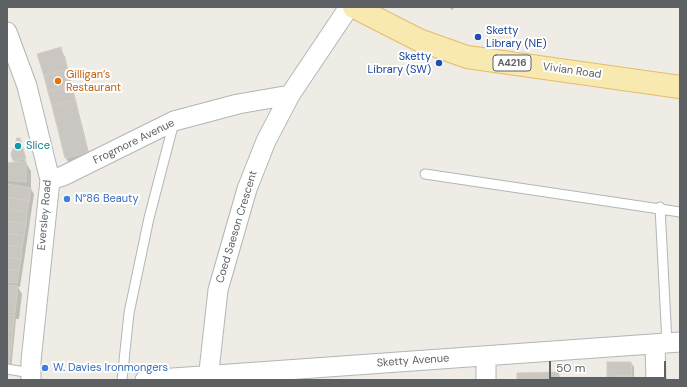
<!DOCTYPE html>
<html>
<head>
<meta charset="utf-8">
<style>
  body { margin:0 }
  #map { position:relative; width:687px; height:387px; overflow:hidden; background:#eeece5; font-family:"DM Sans",sans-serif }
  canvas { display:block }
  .frame { position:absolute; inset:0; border:8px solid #5d6164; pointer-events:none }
  .scale { position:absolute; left:549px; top:361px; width:117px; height:18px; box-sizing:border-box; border:2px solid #5d6164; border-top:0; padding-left:5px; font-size:12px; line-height:14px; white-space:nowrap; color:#5d6164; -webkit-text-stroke:3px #fff; paint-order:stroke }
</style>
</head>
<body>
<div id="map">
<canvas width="687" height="387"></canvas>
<div class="frame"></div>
<div class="scale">50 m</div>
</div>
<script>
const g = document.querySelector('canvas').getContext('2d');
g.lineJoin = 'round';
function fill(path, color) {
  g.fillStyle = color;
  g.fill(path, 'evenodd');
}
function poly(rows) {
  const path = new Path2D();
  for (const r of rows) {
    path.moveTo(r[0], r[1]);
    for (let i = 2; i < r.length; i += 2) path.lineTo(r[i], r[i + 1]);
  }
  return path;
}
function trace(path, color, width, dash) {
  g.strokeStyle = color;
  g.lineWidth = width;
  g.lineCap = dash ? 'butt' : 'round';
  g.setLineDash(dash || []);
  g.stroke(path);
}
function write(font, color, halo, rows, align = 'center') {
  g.font = font + ' "DM Sans",sans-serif';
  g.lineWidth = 4;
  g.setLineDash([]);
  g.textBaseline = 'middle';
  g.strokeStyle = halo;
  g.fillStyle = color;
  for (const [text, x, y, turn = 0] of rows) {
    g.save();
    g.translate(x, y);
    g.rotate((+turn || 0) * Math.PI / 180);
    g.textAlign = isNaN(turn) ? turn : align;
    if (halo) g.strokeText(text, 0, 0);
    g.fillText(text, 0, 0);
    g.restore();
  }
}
fill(poly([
  [448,7,454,7,453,10],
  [60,48,65,57,90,157,69,163,66,158,49,92],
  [21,141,25,161,31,171,31,189,34,194,20,287,18,287,22,294,19,319,16,319,11,370,7,369,7,220,10,201,7,201,7,164,16,163,12,154],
  [631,363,634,367,634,380,608,380],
  [558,373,561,380,518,380]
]), '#0003');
const building = poly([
  [61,47,67,69,44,76,37,54,61,47],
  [67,69,71,86,48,92,44,76,67,69],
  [71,86,75,100,52,106,48,92,71,86],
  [75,100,88,153,65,158,52,106,75,100],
  [17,138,20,138,26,159,13,161,11,154,17,138],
  [26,161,26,182,7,180,7,163,26,161],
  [7,184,31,188,29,201,7,197,7,184],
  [9,197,29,201,27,212,8,209,9,197],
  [8,209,27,212,26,224,7,221,8,209],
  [7,221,26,224,24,236,7,233,7,221],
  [7,233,24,236,22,247,7,245,7,233],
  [7,245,22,247,21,259,7,257,7,245],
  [7,257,21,259,19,271,7,269,7,257],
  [7,269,19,271,17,283,7,282,7,269],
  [7,285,18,286,15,313,7,312,7,285],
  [7,314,15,315,13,329,7,328,7,314],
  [7,328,13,329,12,340,7,339,7,328],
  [7,339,12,340,11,351,7,350,7,339],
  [7,350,11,351,9,366,7,365,7,350],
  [607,362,631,362,632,376,616,376,617,380,607,380,607,362],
  [559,372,559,380,517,380,517,373,559,372],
  [616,376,632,376,632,380,617,380,616,376]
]);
fill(building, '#cac7c2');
trace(building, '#d2cdc4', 1);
const lane = poly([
  [425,174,680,212],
  [660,207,667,343],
  [7,369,31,373],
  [122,380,129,313,149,218,174,122]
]);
const street = poly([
  [7,32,27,86,50,180,31,361,31,380],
  [50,180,63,176,174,121,238,104,290,95],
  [655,344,656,380],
  [486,356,486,380],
  [145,380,680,342],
  [208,380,218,290,247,189,266,141,290,95,349,7]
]);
const primary = poly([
  [354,7,419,40,467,57,680,87]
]);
trace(lane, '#b2b6b9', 11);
trace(street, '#b2b6b9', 21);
trace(primary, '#e6bc67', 24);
trace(lane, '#fff', 9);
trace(street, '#fff', 19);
trace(primary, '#f8e9b0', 22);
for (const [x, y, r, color] of [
  [478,37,4,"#1a4fb4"],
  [439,63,4,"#1a4fb4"],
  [58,81,4,"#e8710a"],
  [18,146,4,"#0f9aa8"],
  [67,199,4,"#3f7fe0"],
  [45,368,4,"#3f7fe0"]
]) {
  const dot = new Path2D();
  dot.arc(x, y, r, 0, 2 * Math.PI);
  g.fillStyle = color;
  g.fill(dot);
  trace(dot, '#fff', 1.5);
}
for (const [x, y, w] of [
  [512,63,38]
]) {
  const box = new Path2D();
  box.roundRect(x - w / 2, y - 8, w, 16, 3);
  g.fillStyle = '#fff';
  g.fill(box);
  trace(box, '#5d6164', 1);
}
write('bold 10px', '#5d6164', null, [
  ["A4216",512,63]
]);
write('11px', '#164399', '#fff', [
  ["Sketty",486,31],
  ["Library (NE)",486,44],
  ["Sketty",431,57,"right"],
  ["Library (SW)",431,70,"right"]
], 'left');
write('11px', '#5d6164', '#fff', [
  ["Vivian Road",572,71,8],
  ["Frogmore Avenue",134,142,-26],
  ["Eversley Road",45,215,-85],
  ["Coed Saeson Crescent",237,227,-73],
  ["Sketty Avenue",413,361,-4]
]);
write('11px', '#c56008', '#fff', [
  ["Gilligan’s",66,75],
  ["Restaurant",66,88]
], 'left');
write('11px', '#0d838f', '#fff', [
  ["Slice",26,146]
], 'left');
write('11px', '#366cbe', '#fff', [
  ["N°86 Beauty",75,199],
  ["W. Davies Ironmongers",53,368]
], 'left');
</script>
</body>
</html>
